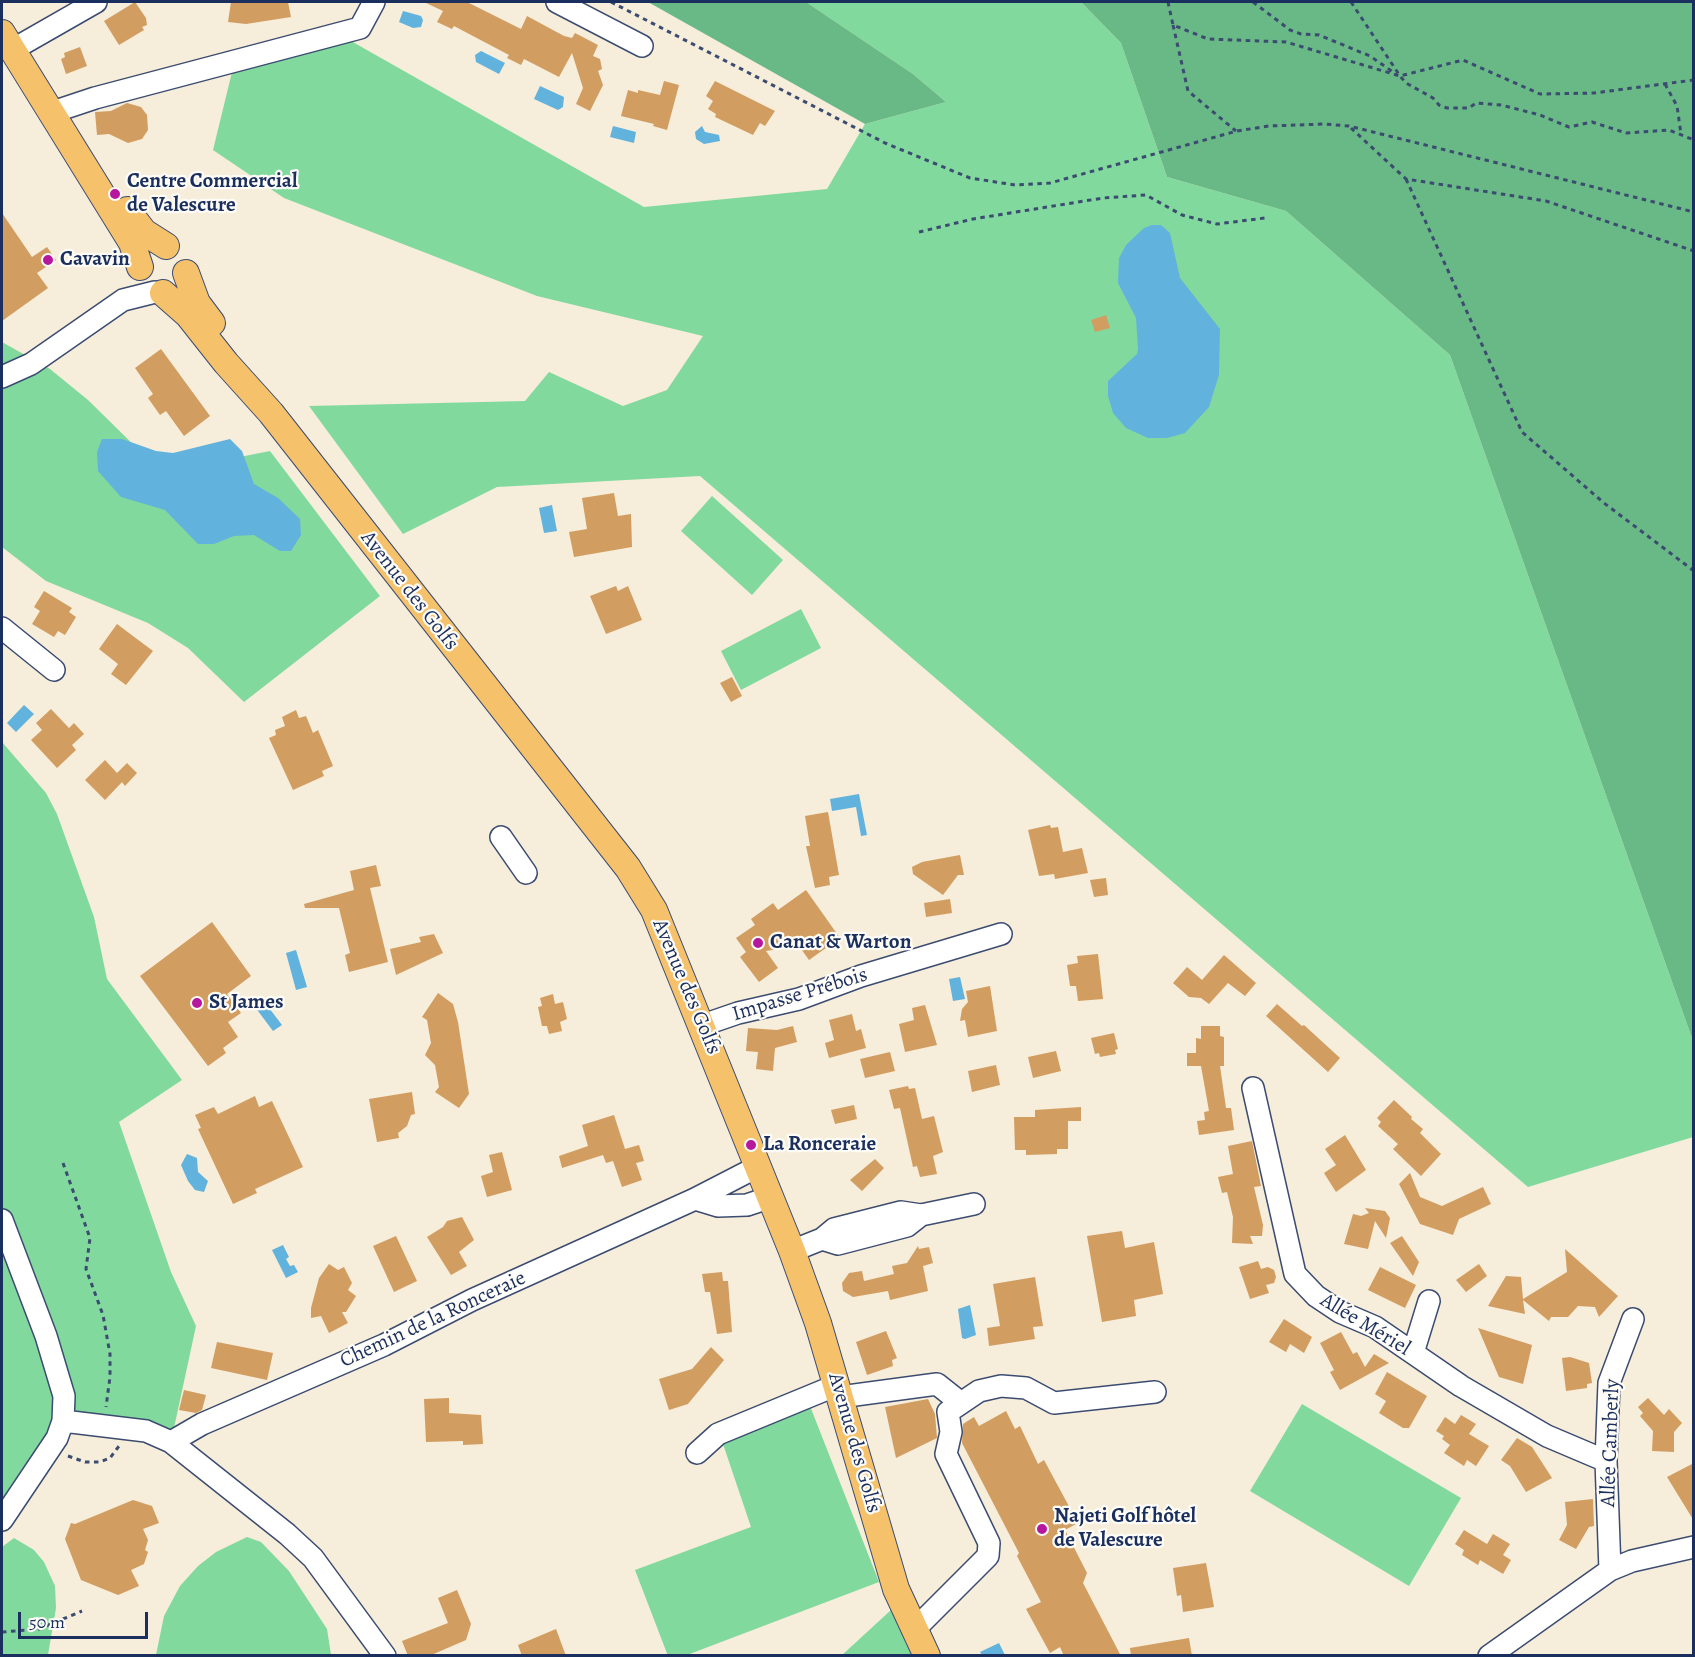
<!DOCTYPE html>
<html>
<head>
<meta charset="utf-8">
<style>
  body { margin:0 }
  #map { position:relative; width:1695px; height:1657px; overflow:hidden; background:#f6edda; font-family:Alegreya,serif }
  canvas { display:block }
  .frame { position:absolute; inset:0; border:3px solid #1b2f5e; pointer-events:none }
  .scale { position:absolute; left:18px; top:1612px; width:130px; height:27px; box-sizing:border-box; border:3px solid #1b2f5e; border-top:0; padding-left:8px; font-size:18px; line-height:21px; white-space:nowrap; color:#1b2f5e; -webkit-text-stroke:4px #fdfcf7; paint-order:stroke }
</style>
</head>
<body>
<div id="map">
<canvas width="1695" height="1657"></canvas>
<div class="frame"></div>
<div class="scale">50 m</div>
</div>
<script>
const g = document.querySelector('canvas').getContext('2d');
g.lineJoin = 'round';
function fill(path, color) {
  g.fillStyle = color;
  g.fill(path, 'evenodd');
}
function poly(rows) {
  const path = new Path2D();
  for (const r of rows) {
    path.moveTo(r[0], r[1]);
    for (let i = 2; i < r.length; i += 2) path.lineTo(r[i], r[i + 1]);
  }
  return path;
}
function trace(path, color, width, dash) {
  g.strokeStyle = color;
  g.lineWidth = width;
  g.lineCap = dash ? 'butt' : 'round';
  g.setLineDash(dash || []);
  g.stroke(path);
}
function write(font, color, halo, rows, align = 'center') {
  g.font = font + ' Alegreya,serif';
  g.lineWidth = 4.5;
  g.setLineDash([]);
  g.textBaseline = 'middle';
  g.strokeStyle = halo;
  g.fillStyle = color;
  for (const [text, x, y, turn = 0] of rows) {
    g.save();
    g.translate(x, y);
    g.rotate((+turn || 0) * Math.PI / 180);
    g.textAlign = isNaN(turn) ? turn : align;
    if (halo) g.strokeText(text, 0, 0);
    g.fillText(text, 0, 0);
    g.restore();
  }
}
fill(poly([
  [806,2,1081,2,1121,43,1167,177,1286,211,1450,355,1693,1041,1693,1137,1528,1187,700,476,497,487,403,534,309,406,525,401,549,372,623,406,667,390,703,336,537,296,284,198,213,150,232,72,351,41,644,207,827,189,865,124,946,102,913,74],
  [2,342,50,369,88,400,146,457,189,467,270,451,380,596,244,702,188,648,148,623,46,581,2,547],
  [712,496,783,560,752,595,681,531],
  [801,609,821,648,741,690,721,651],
  [2,742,46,793,57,814,94,917,107,979,182,1080,119,1122,171,1272,196,1326,174,1428,163,1431,92,1414,50,1428,47,1443,2,1501],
  [1302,1404,1461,1498,1409,1586,1250,1491],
  [810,1406,879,1582,687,1655,668,1656,635,1570,751,1527,722,1441],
  [247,1537,261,1542,289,1571,327,1629,331,1655,156,1655,164,1616,180,1586,198,1566,216,1552],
  [14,1538,34,1550,44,1562,55,1586,56,1608,48,1655,2,1655,2,1547],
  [905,1602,930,1656,841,1656,891,1610]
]), '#81d99e');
fill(poly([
  [648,2,806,2,913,74,946,102,865,124],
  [1081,2,1693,2,1693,1041,1450,355,1286,211,1167,177,1121,43]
]), '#68b985');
fill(poly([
  [403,11,421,16,423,20,421,27,413,28,399,22],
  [481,51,505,63,499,74,476,62,475,55],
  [540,86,564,97,563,107,558,110,534,99],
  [613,126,636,132,634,143,610,137],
  [702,126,705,132,719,135,720,141,704,144,696,139,695,132],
  [1152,225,1161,225,1170,233,1180,278,1220,329,1219,375,1209,407,1185,433,1167,438,1148,438,1126,428,1113,413,1108,396,1108,381,1137,354,1138,349,1136,318,1118,283,1119,258,1126,245,1144,228],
  [102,439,122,439,156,451,173,453,230,439,242,451,254,484,278,498,300,519,301,535,291,551,280,551,254,535,234,536,214,544,198,544,165,510,121,497,98,471,97,452],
  [552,505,557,531,544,533,539,508],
  [24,705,34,714,16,732,7,723],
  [859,794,867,835,861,836,856,807,832,811,830,799],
  [296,950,307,987,296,990,286,953],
  [960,977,965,999,953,1001,949,979],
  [263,1000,282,1025,273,1031,255,1007],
  [187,1154,197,1158,198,1172,208,1181,204,1192,195,1190,188,1181,181,1165],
  [283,1245,289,1257,286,1259,290,1266,294,1265,298,1272,286,1278,272,1250],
  [970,1305,976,1335,965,1339,962,1338,958,1309],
  [999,1643,1005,1655,982,1655,980,1652]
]), '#61b2dc');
fill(poly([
  [135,2,146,18,147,25,142,27,144,30,119,45,104,21],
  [231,2,288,2,291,17,246,24,228,22],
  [424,2,467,2,521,29,527,16,564,36,572,38,575,33,598,45,593,56,600,59,602,69,598,71,603,85,590,111,576,104,583,88,572,53,559,77,524,59,521,65,507,58,509,55,454,26,452,29,437,22,443,11],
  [80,47,87,66,66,74,61,59,65,57,64,53],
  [664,81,679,85,667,130,653,126,654,124,621,116,628,90,638,93,638,90,660,95],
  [715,81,775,111,765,126,760,123,753,135,715,117,716,114,708,109,713,101,706,96],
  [127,103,141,107,147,115,148,130,142,139,128,143,109,134,97,135,95,112,111,111],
  [2,213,32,257,47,247,56,260,37,273,48,288,2,321],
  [1106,315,1110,328,1095,332,1091,320],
  [161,349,210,416,184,436,166,411,160,415,148,398,153,394,135,368],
  [614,493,618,516,631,514,632,547,574,557,569,532,587,529,582,498],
  [616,586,618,591,628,586,642,620,606,634,590,596],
  [44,591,72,608,69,612,76,617,65,635,58,631,54,637,32,624,40,611,34,607],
  [117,624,153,651,126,685,111,674,118,664,99,649],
  [732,677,742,696,731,702,720,683],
  [51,709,69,728,74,723,84,734,72,745,76,750,57,768,31,740,42,730,36,723],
  [296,710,299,718,306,716,313,733,318,730,333,766,322,771,324,776,293,790,269,738,276,735,275,730,285,726,282,717],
  [105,760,117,773,127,763,137,773,125,786,122,782,105,800,85,780],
  [828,812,839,875,829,877,830,885,815,888,806,846,810,846,805,816],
  [1050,825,1051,828,1058,827,1063,852,1082,848,1088,873,1055,879,1054,874,1039,876,1028,830],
  [960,855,964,875,958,875,943,895,913,874,912,867,922,862],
  [376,865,381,886,370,888,388,962,349,972,345,955,350,953,339,908,305,908,304,904,354,890,350,871],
  [1106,878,1108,895,1094,897,1090,880],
  [806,890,840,938,809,960,799,946,766,951,778,968,759,982,740,957,746,952,736,938,755,925,751,919,773,903,778,910],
  [950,899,952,913,926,917,924,903],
  [212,922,251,976,227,994,241,1013,228,1022,238,1037,223,1048,226,1053,208,1066,140,976],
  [434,934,443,953,396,975,390,949,421,942,419,937],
  [1098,954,1103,999,1078,1001,1076,986,1070,986,1067,965,1078,963,1077,956],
  [1224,955,1256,983,1245,996,1228,983,1209,1004,1201,998,1189,997,1173,983,1187,967,1202,980],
  [990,986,997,1031,968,1037,965,1020,960,1021,962,1009,968,1002,966,991],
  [438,993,453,1004,458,1022,469,1094,459,1108,435,1092,439,1087,435,1065,425,1055,431,1043,427,1020,422,1017],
  [553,994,555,1004,563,1002,567,1019,560,1022,562,1031,549,1034,547,1026,542,1026,538,1007,542,1006,540,998],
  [1277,1004,1302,1026,1304,1025,1340,1058,1328,1072,1266,1016],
  [925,1005,937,1045,905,1052,899,1024,914,1020,912,1008],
  [852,1014,856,1031,861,1029,866,1048,829,1058,825,1043,834,1040,829,1020],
  [793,1026,797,1042,775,1048,773,1071,756,1069,758,1052,746,1051,748,1028,777,1030],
  [1201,1026,1220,1026,1220,1036,1224,1037,1224,1066,1220,1066,1226,1108,1231,1108,1234,1130,1199,1135,1197,1121,1205,1120,1204,1112,1209,1111,1201,1066,1187,1066,1187,1053,1196,1053,1196,1038,1201,1039],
  [1114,1033,1118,1049,1115,1050,1116,1054,1100,1057,1099,1053,1095,1054,1091,1038],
  [1056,1051,1061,1071,1033,1078,1028,1057],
  [890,1052,895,1071,865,1078,860,1059],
  [996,1065,1000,1085,972,1092,968,1071],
  [908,1086,909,1089,915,1088,922,1119,934,1116,943,1152,933,1156,937,1174,920,1177,917,1166,913,1167,900,1108,894,1109,889,1090],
  [412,1092,415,1114,411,1115,407,1126,398,1133,399,1138,377,1142,369,1099],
  [255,1096,259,1107,272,1101,303,1167,255,1189,257,1193,233,1204,198,1129,201,1128,195,1115,214,1107,218,1114],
  [1394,1100,1412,1117,1411,1119,1423,1129,1420,1133,1441,1154,1421,1176,1393,1149,1398,1144,1378,1126,1381,1122,1377,1118],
  [854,1105,857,1119,835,1124,831,1110],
  [1081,1107,1081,1121,1068,1121,1068,1149,1057,1149,1057,1154,1026,1155,1026,1150,1015,1150,1014,1117,1035,1117,1035,1110],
  [614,1115,625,1149,639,1145,644,1161,636,1163,642,1180,622,1187,613,1161,606,1163,603,1155,562,1168,559,1156,588,1146,582,1125],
  [1345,1135,1366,1170,1336,1192,1324,1173,1336,1165,1325,1149],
  [1252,1141,1261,1186,1254,1187,1263,1225,1262,1236,1250,1236,1253,1244,1232,1243,1233,1217,1227,1192,1222,1193,1218,1177,1233,1174,1228,1146],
  [502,1152,512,1190,487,1197,481,1176,493,1172,489,1155],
  [875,1159,884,1168,862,1191,850,1180],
  [1410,1173,1420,1197,1442,1206,1483,1187,1491,1204,1459,1219,1453,1235,1420,1224,1399,1184],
  [1365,1208,1385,1211,1390,1218,1386,1238,1375,1221,1368,1249,1344,1244,1353,1214,1361,1216,1369,1213],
  [462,1217,474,1240,459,1252,467,1266,451,1275,427,1237,443,1227,447,1221],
  [1122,1231,1125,1248,1154,1242,1163,1294,1134,1300,1136,1316,1102,1322,1087,1236],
  [396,1236,417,1281,394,1292,373,1246],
  [1402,1236,1419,1262,1413,1276,1390,1243],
  [918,1246,919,1249,929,1247,933,1263,923,1266,928,1291,890,1300,888,1291,853,1297,843,1291,842,1283,849,1273,862,1271,864,1281,894,1274,892,1266,907,1263],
  [1565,1249,1618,1296,1599,1317,1595,1307,1578,1306,1568,1317,1551,1317,1549,1321,1523,1300,1525,1314,1488,1306,1506,1276,1521,1277,1523,1299,1567,1272],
  [1258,1261,1261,1269,1268,1267,1274,1270,1276,1277,1274,1283,1266,1285,1269,1293,1250,1299,1239,1267],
  [329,1264,338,1270,344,1267,352,1283,348,1290,356,1296,346,1312,342,1312,348,1323,329,1333,321,1316,311,1318,311,1308,319,1278],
  [1479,1264,1487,1276,1466,1292,1456,1280],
  [1380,1267,1416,1285,1405,1308,1368,1290],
  [722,1272,723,1281,728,1281,732,1332,717,1334,710,1292,705,1292,702,1274],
  [1035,1277,1043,1326,1033,1327,1035,1339,989,1346,987,1328,1000,1326,993,1284],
  [1284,1319,1312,1337,1304,1353,1290,1344,1286,1352,1269,1342],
  [1478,1328,1532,1345,1523,1384,1499,1377],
  [886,1331,897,1358,892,1360,893,1366,867,1375,856,1342],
  [1341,1332,1353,1354,1357,1352,1365,1367,1374,1354,1389,1363,1340,1390,1330,1372,1334,1370,1320,1343],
  [217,1342,273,1353,267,1380,211,1368],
  [711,1347,724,1360,688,1404,669,1410,659,1379,692,1369],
  [1570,1357,1589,1363,1592,1383,1587,1384,1587,1388,1566,1391,1562,1358],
  [1387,1372,1427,1396,1409,1428,1403,1428,1379,1413,1386,1401,1375,1394],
  [184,1390,206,1395,202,1410,196,1413,179,1410],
  [449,1398,449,1413,481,1415,483,1444,463,1445,463,1441,426,1442,424,1399],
  [1648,1398,1664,1415,1669,1409,1682,1423,1674,1432,1674,1452,1652,1451,1653,1431,1640,1416,1643,1413,1638,1407],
  [928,1399,935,1414,937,1438,896,1458,885,1407],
  [1006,1411,1015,1429,1020,1426,1038,1464,1044,1460,1078,1523,1065,1530,1087,1573,1083,1583,1121,1656,1064,1656,1060,1647,1050,1653,1026,1609,1041,1602,1017,1556,1019,1553,962,1443,963,1424,974,1417,979,1426],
  [1461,1415,1476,1424,1469,1434,1489,1446,1476,1466,1467,1460,1464,1466,1444,1453,1450,1445,1442,1439,1444,1436,1436,1431,1445,1417,1455,1424],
  [1517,1438,1532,1447,1552,1478,1526,1492,1510,1466,1501,1460],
  [1694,1463,1694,1521,1667,1477],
  [1593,1499,1594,1526,1589,1527,1576,1549,1559,1540,1567,1525,1565,1502],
  [133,1500,152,1506,159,1523,143,1529,148,1540,145,1550,148,1552,144,1564,131,1570,139,1586,118,1595,81,1580,65,1539,71,1523,75,1524],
  [1464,1530,1487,1544,1493,1534,1510,1544,1503,1555,1511,1560,1503,1574,1480,1560,1478,1565,1462,1555,1464,1550,1455,1544],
  [1206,1563,1214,1607,1183,1612,1181,1595,1177,1596,1173,1568],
  [457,1590,471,1624,466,1640,429,1656,408,1656,402,1641,448,1623,438,1598],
  [556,1629,566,1656,522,1656,518,1645],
  [1189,1638,1192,1656,1131,1656,1130,1648]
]), '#d29d60');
const minor = poly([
  [557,2,642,46],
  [12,50,96,2],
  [53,112,95,98,360,28,374,2],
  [2,377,31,364,123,300,155,292],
  [2,628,54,670],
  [501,837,526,873],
  [703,1025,738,1013,799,999,861,976,1001,934],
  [1253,1088,1295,1274,1316,1296,1340,1312,1375,1327,1461,1386,1547,1436,1606,1461],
  [695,1199,718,1206,747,1205,771,1197],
  [2,1220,46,1336,64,1396,63,1421,57,1438,2,1520],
  [822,1239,838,1244,907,1226,921,1215],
  [792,1251,822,1239,834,1229,901,1212,921,1215,974,1204],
  [1413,1353,1429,1301],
  [840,1397,937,1384,961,1403],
  [63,1421,146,1431,171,1442,287,1534,313,1558,385,1656],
  [171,1442,202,1424,384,1345,472,1300,695,1199,759,1166],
  [697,1453,718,1434,837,1385],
  [1610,1570,1606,1461,1609,1383,1633,1319],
  [914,1630,988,1556,989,1543,946,1454,951,1432,948,1412,979,1391,1001,1386,1026,1388,1054,1403,1155,1392],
  [1489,1656,1610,1570,1632,1561,1694,1547]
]);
const major = poly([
  [2,33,132,243,140,267],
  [127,210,144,232,166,246],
  [186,273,197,303,212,323],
  [163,293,188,315,226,363,271,413,628,868,654,910,792,1251,818,1323,896,1589,927,1656]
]);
trace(minor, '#3c4c71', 24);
trace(major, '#3c4c71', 28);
trace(poly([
  [611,2,885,143,970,178,1015,185,1050,183,1237,131,1269,126,1325,124,1349,126,1694,212],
  [1168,2,1173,25,1208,39,1286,42,1400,76,1463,60,1540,94,1594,93,1694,80],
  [1253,2,1290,30,1301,34,1319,35,1370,56,1396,74],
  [1351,2,1400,76,1406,83,1433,98,1439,105,1447,108,1469,108,1476,103,1501,105,1540,115,1569,127,1592,122,1626,133,1669,130,1694,140],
  [1173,25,1188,91,1236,131],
  [1665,84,1677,106,1681,134],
  [1351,128,1406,179,1546,201,1694,251],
  [1406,179,1522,432,1604,503,1694,571],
  [919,232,973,219,1103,198,1146,195,1182,215,1217,224,1265,218],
  [63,1163,90,1238,86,1269,103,1315,110,1354,110,1377,106,1407],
  [68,1456,85,1462,100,1462,110,1458,119,1446],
  [2,1632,39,1629,82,1611]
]), '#3c4c71', 3, [4.5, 4.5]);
trace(minor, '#fff', 21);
trace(major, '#f5c16b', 26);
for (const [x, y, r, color] of [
  [115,194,6,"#b5179e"],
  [48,260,6,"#b5179e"],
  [758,943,6,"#b5179e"],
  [197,1003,6,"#b5179e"],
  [751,1145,6,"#b5179e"],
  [1042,1529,6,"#b5179e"]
]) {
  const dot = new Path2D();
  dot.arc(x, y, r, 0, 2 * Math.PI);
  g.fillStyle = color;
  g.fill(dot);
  trace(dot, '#fdfcf7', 2);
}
write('bold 21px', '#1b2f5e', '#fdfcf7', [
  ["Centre Commercial",127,182],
  ["de Valescure",127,206],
  ["Cavavin",60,260],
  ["Canat & Warton",770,943],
  ["St James",209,1003],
  ["La Ronceraie",763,1145],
  ["Najeti Golf hôtel",1054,1517],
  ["de Valescure",1054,1541]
], 'left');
write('21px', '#1b2f5e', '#fdfcf7', [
  ["Avenue des Golfs",409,591,52],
  ["Avenue des Golfs",686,987,67],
  ["Impasse Prébois",800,995,-17],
  ["Chemin de la Ronceraie",433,1320,-25],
  ["Allée Mériel",1365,1325,31],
  ["Avenue des Golfs",854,1443,74],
  ["Allée Camberly",1611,1443,-88]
]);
</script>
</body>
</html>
